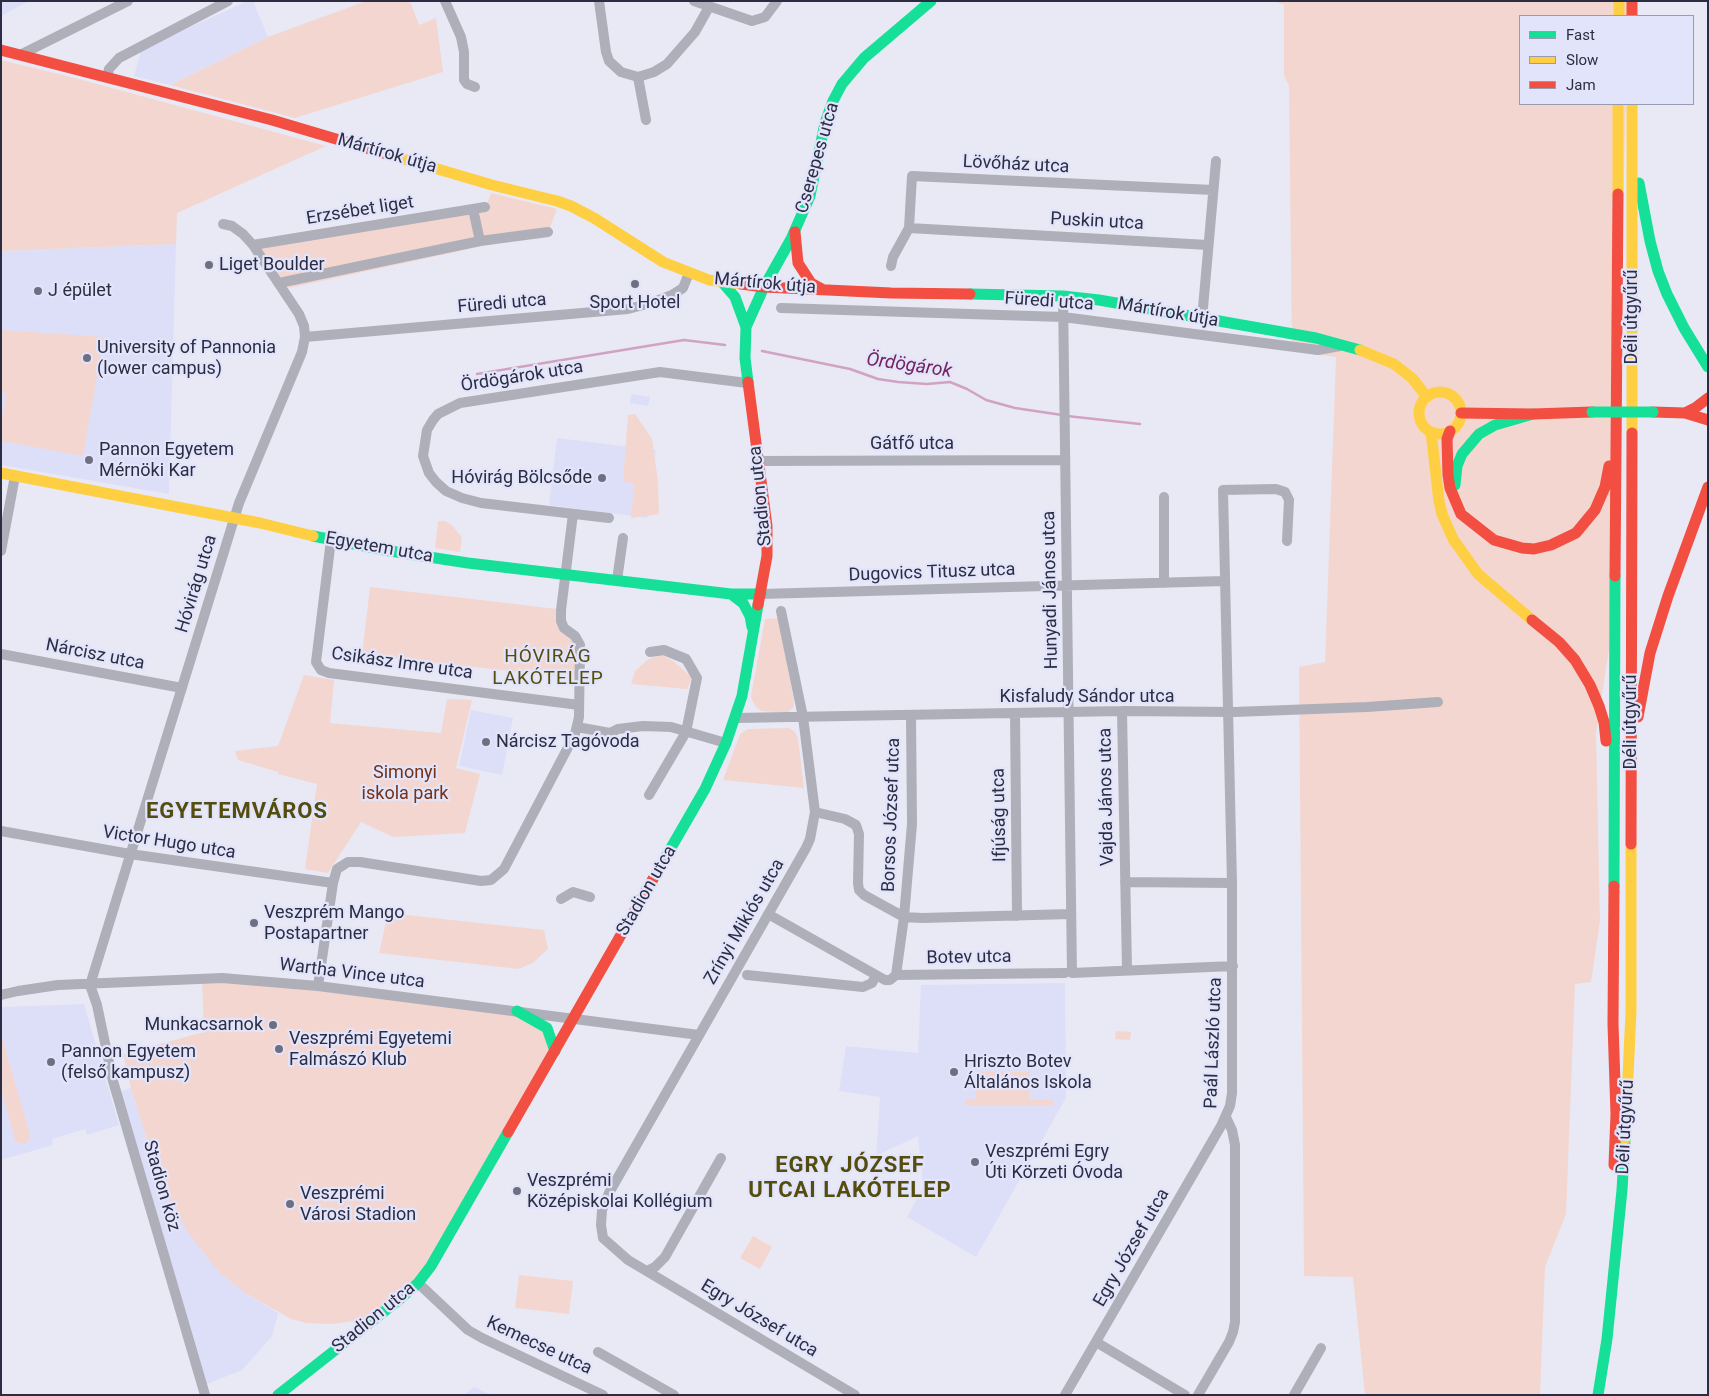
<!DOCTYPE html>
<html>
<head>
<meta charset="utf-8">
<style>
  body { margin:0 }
  #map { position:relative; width:1709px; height:1396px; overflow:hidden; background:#e8e9f5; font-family:Roboto,sans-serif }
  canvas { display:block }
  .frame { position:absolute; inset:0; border:2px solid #2c2d42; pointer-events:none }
  .legend { position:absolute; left:1519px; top:15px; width:175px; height:90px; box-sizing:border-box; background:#e2e4fb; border:1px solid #999bb1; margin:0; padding:6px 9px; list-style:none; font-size:15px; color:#2c2d42 }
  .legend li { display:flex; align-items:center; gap:10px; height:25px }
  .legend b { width:25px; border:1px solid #999bb1 }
</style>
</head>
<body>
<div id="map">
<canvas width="1709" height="1396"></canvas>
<div class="frame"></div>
<ul class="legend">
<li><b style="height:6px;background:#16e098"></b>Fast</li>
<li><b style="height:6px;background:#ffcf43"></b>Slow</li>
<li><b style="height:6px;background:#f24e42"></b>Jam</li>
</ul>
</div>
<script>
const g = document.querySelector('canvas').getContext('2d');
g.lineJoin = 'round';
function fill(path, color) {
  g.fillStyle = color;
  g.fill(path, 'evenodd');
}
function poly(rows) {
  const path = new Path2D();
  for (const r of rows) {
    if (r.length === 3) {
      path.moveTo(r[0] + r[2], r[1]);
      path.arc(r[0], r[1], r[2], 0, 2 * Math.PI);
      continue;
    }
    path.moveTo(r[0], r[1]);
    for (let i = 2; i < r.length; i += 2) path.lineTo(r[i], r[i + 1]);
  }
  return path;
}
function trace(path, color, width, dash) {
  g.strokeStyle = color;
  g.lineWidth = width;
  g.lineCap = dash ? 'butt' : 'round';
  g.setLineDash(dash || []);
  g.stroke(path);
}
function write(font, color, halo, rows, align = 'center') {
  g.font = font + ' Roboto,sans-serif';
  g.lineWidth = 4.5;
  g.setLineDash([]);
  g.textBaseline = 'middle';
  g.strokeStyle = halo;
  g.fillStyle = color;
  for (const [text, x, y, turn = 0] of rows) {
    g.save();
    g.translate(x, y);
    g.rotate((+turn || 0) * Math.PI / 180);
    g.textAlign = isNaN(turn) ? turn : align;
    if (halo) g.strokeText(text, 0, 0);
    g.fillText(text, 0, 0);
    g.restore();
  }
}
fill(poly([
  [1,1,29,1,1,16],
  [247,1,253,1,268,37,170,85,134,76,141,50],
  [176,244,169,494,1,465,1,251],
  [631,394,650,397,648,406,630,403],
  [557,438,656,450,647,518,549,505],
  [471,710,513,718,502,775,459,766],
  [1065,983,1066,1098,976,1257,907,1217,923,1187,918,1136,876,1156,880,1097,839,1091,846,1046,918,1053,921,985],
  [84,1004,119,1125,87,1135,85,1129,52,1139,53,1145,1,1160,1,1007],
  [131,1088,161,1185,220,1272,245,1293,278,1313,272,1336,242,1370,202,1386,116,1093],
  [474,1387,491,1395,464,1395]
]), '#dddff9');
fill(poly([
  [366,1,410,1,419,25,436,18,443,72,295,118,170,85,268,37],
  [1274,1,1629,1,1628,16,1520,16,1520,104,1626,104,1611,637,1596,733,1600,921,1591,982,1575,984,1566,1214,1545,1267,1540,1395,1365,1395,1353,1277,1304,1276,1299,667,1325,662,1336,357,1292,351,1289,86,1284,75,1284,5],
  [1,60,75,78,326,146,177,213,176,244,1,251],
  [491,193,557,209,550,227,511,240,289,288,256,242,487,204],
  [1,330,104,337,83,456,1,441,1,425,6,394,1,392],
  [635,414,652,439,658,481,659,514,631,518,634,484,623,481,628,415],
  [438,521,445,521,452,525,462,538,460,552,435,548],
  [370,587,557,609,576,646,575,678,362,655],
  [779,618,794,702,794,706,788,713,762,711,757,708,753,702,751,696,765,619],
  [661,654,673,661,692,677,687,689,631,684,635,671,647,660],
  [304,675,334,680,330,723,441,733,447,699,472,700,456,768,480,774,465,833,393,837,361,822,328,873,305,869,317,784,278,774,278,772,238,760,235,751,278,746],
  [789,728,795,732,798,738,804,788,723,780,740,734,748,729],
  [388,913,544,930,548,949,533,963,518,969,379,953],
  [202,979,517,1011,547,1028,555,1051,431,1266,373,1319,331,1324,306,1323,291,1319,245,1293,219,1272,189,1234,161,1185,131,1088,123,1054,204,1032],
  [1116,1031,1131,1032,1130,1040,1115,1039],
  [1,1034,30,1135,29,1140,23,1144,19,1143,15,1140,1,1089],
  [976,1072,1030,1072,1029,1100,1053,1100,1053,1105,965,1105,965,1099,975,1099],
  [753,1236,772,1247,760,1269,740,1258],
  [519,1275,573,1281,569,1314,515,1308]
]), '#f4d6d0');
trace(poly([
  [762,351,850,369,878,379,898,382,927,384,950,382,967,389,986,400,1015,408,1062,415],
  [477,374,684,340,725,345],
  [1067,416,1140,424]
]), '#d1a2c3', 2.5);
trace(poly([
  [445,1,461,37,464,52,464,80,467,84,475,87],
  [599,1,606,52,609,61,621,72,638,77,654,72,667,64,695,32,709,7],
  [694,1,752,21,765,17,777,1],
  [20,55,128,1],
  [107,77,109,69,119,58,228,1],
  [638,77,646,120],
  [473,209,480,241],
  [909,228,1208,245],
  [253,245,485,207],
  [891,266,893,257,909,228,912,176,1213,190],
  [279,283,480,241,548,232],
  [1063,296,1072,973,1233,966],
  [781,308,1063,317,1318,350,1340,346],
  [1202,319,1216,161],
  [305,337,628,309,651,303,672,295,683,288,689,273],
  [758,461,1065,460],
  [1164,497,1164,583],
  [609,518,481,503,462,498,446,491,436,482,429,473,423,456,427,430,433,420,438,414,460,403,660,372,747,383],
  [331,540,316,662,321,670,329,673,579,705],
  [1,551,15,476],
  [617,580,623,538],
  [761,594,1224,581],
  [781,611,803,717,815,812,810,839,806,848,609,1193,602,1210,601,1225,603,1238,628,1260,855,1395],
  [1,654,182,688],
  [1122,711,1127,970],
  [1015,713,1017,916],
  [735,718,1122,711,1234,712,1367,707,1438,702],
  [577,727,610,733,618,729,643,726,671,727,726,743],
  [649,795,686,732,697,678,686,659,664,650,650,652],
  [815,812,845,819,856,825,859,834,858,883,859,890,864,895,904,917,922,918,1071,914],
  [1,831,130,854,333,883],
  [1125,882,1232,883],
  [561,899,573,892,590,897],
  [768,914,885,980,890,980,896,975,1065,973],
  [747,975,863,987,872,983,876,975],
  [896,975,904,917,912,824,911,715],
  [90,985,239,503,302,352,305,337,304,326,299,314,253,245,243,234,232,226,223,224],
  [90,985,97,1005,113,1081,205,1395],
  [318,986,333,883,337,869,348,862,360,862,481,881,491,880,504,869,575,734,579,717,580,645,575,636,564,628,561,621,561,610,573,514],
  [1,995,18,991,58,985,222,978,318,986,699,1035],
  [647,1271,655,1267,665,1257,721,1158],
  [418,1283,468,1330,482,1338,603,1395],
  [1096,1342,1185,1395],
  [598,1352,674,1395],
  [1065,1395,1221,1126,1230,1106,1232,1093,1232,883,1223,490,1276,489,1285,492,1289,500,1287,541],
  [1198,1395,1229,1342,1233,1332,1235,1322,1235,1145,1232,1130,1226,1117],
  [1294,1395,1321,1348]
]), '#aeafb9', 10);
trace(poly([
  [1639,183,1650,241,1658,271,1667,294,1684,328,1708,367],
  [722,282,735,297,746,327],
  [970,294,1063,296,1099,300,1316,338,1360,350],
  [748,382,745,358,746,327,764,287,791,239,810,196,825,123,833,101,842,84,864,58,931,1],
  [1455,485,1457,466,1462,454,1479,434,1495,425,1533,414],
  [313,536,390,551,468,563,731,594,761,594],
  [731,594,743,603,750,616,752,627],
  [653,879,705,789,726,743,742,696,758,605],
  [1614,886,1615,576],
  [517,1011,547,1028,555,1051],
  [278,1395,400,1299,418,1283,431,1266,508,1132],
  [1598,1395,1607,1339,1622,1190,1625,1139]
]), '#16e098', 11);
trace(poly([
  [1619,1,1619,16],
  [390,155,492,185,557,201,571,206,594,218,663,262,709,280,741,284],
  [1618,194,1618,104],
  [1360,350,1394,364,1412,378,1427,397],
  [1440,413,21],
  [1431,432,1439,501,1442,514,1453,539,1478,574,1532,620],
  [1632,433,1632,104],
  [1,473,260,523,313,536],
  [1625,1139,1631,1012,1631,844]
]), '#ffcf43', 11);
trace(poly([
  [1632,1,1632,16],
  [1,50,272,120,390,155],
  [795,232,798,263,811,283,822,289],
  [741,284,764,287,891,293,970,294],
  [748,382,767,526,767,556,758,605],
  [1653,412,1685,413,1708,420],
  [1461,413,1533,414,1592,412],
  [1685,413,1695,408,1708,398],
  [1450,431,1447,439,1448,475,1450,488,1461,514,1494,540,1522,548,1534,549,1551,545,1576,533,1595,510,1605,487,1609,466],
  [1615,576,1618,194],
  [1532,620,1559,642,1575,660,1590,685,1599,706,1604,722,1606,741],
  [1638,717,1650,653,1668,596,1708,487],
  [1631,844,1632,433],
  [1614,886,1613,1024,1616,1114,1614,1165],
  [508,1132,653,879]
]), '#f24e42', 11);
trace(poly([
  [1592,412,1653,412]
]), '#16e098', 11);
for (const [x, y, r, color] of [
  [209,265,5,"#6e6f81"],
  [635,284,5,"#6e6f81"],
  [38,291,5,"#6e6f81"],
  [87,358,5,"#6e6f81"],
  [89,460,5,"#6e6f81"],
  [602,478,5,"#6e6f81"],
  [486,742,5,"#6e6f81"],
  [254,923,5,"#6e6f81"],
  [273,1025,5,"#6e6f81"],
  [279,1049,5,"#6e6f81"],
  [51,1062,5,"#6e6f81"],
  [954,1072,5,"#6e6f81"],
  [975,1162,5,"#6e6f81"],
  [517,1191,5,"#6e6f81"],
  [290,1204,5,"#6e6f81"]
]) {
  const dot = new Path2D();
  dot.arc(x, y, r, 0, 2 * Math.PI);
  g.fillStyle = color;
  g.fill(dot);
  trace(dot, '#e2e4fb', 2);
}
write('18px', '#2c2d42', '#e2e4fb', [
  ["Mártírok útja",387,154,16],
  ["Cserepes utca",818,158,-74],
  ["Lövőház utca",1016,165,3],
  ["Erzsébet liget",360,211,-9],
  ["Puskin utca",1097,222,3],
  ["Mártírok útja",765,284,5],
  ["Füredi utca",1049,302,4],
  ["Füredi utca",502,304,-5],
  ["Mártírok útja",1168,313,10],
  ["Déli útgyűrű",1632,317,-90],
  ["Ördögárok utca",522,377,-9],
  ["Gátfő utca",912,444],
  ["Stadion utca",761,496,-96],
  ["Egyetem utca",379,548,10],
  ["Dugovics Titusz utca",932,573,-2],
  ["Hóvirág utca",197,584,-73],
  ["Hunyadi János utca",1051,590,-91],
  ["Nárcisz utca",95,655,11],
  ["Csikász Imre utca",402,664,8],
  ["Kisfaludy Sándor utca",1087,697],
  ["Déli útgyűrű",1631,722,-90],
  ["Vajda János utca",1107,797,-91],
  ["Borsos József utca",892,815,-88],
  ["Ifjúság utca",1000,815,-91],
  ["Victor Hugo utca",169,843,9],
  ["Stadion utca",647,891,-60],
  ["Zrínyi Miklós utca",745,922,-60],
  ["Botev utca",969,958,-1],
  ["Wartha Vince utca",352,974,7],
  ["Paál László utca",1214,1043,-88],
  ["Déli útgyűrű",1626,1127,-87],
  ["Stadion köz",161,1186,74],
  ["Egry József utca",1132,1248,-60],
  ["Stadion utca",374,1318,-39],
  ["Egry József utca",759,1319,31],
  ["Kemecse utca",539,1346,25]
]);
write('18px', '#2c2d42', '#e2e4fb', [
  ["Liget Boulder",219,265],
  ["J épület",48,291],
  ["Sport Hotel",635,303,"center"],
  ["University of Pannonia",97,348],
  ["(lower campus)",97,369],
  ["Pannon Egyetem",99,450],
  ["Mérnöki Kar",99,471],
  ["Hóvirág Bölcsőde",592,478,"right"],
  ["Nárcisz Tagóvoda",496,742],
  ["Veszprém Mango",264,913],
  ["Postapartner",264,934],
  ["Munkacsarnok",263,1025,"right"],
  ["Veszprémi Egyetemi",289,1039],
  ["Falmászó Klub",289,1060],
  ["Pannon Egyetem",61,1052],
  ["(felső kampusz)",61,1073],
  ["Hriszto Botev",964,1062],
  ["Általános Iskola",964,1083],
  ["Veszprémi Egry",985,1152],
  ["Úti Körzeti Óvoda",985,1173],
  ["Veszprémi",527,1181],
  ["Középiskolai Kollégium",527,1202],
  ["Veszprémi",300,1194],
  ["Városi Stadion",300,1215]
], 'left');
write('18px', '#753113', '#e2e4fb', [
  ["Simonyi",405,773],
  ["iskola park",405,794]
]);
write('italic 19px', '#74235b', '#e2e4fb', [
  ["Ördögárok",909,366,8]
]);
g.letterSpacing = '1px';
write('19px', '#554d0e', '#e2e4fb', [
  ["HÓVIRÁG",548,657],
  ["LAKÓTELEP",548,679]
]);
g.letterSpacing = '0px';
g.letterSpacing = '1px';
write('bold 22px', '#554d0e', '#e2e4fb', [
  ["EGYETEMVÁROS",237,812],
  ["EGRY JÓZSEF",850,1166],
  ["UTCAI LAKÓTELEP",850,1191]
]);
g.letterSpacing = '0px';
</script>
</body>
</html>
